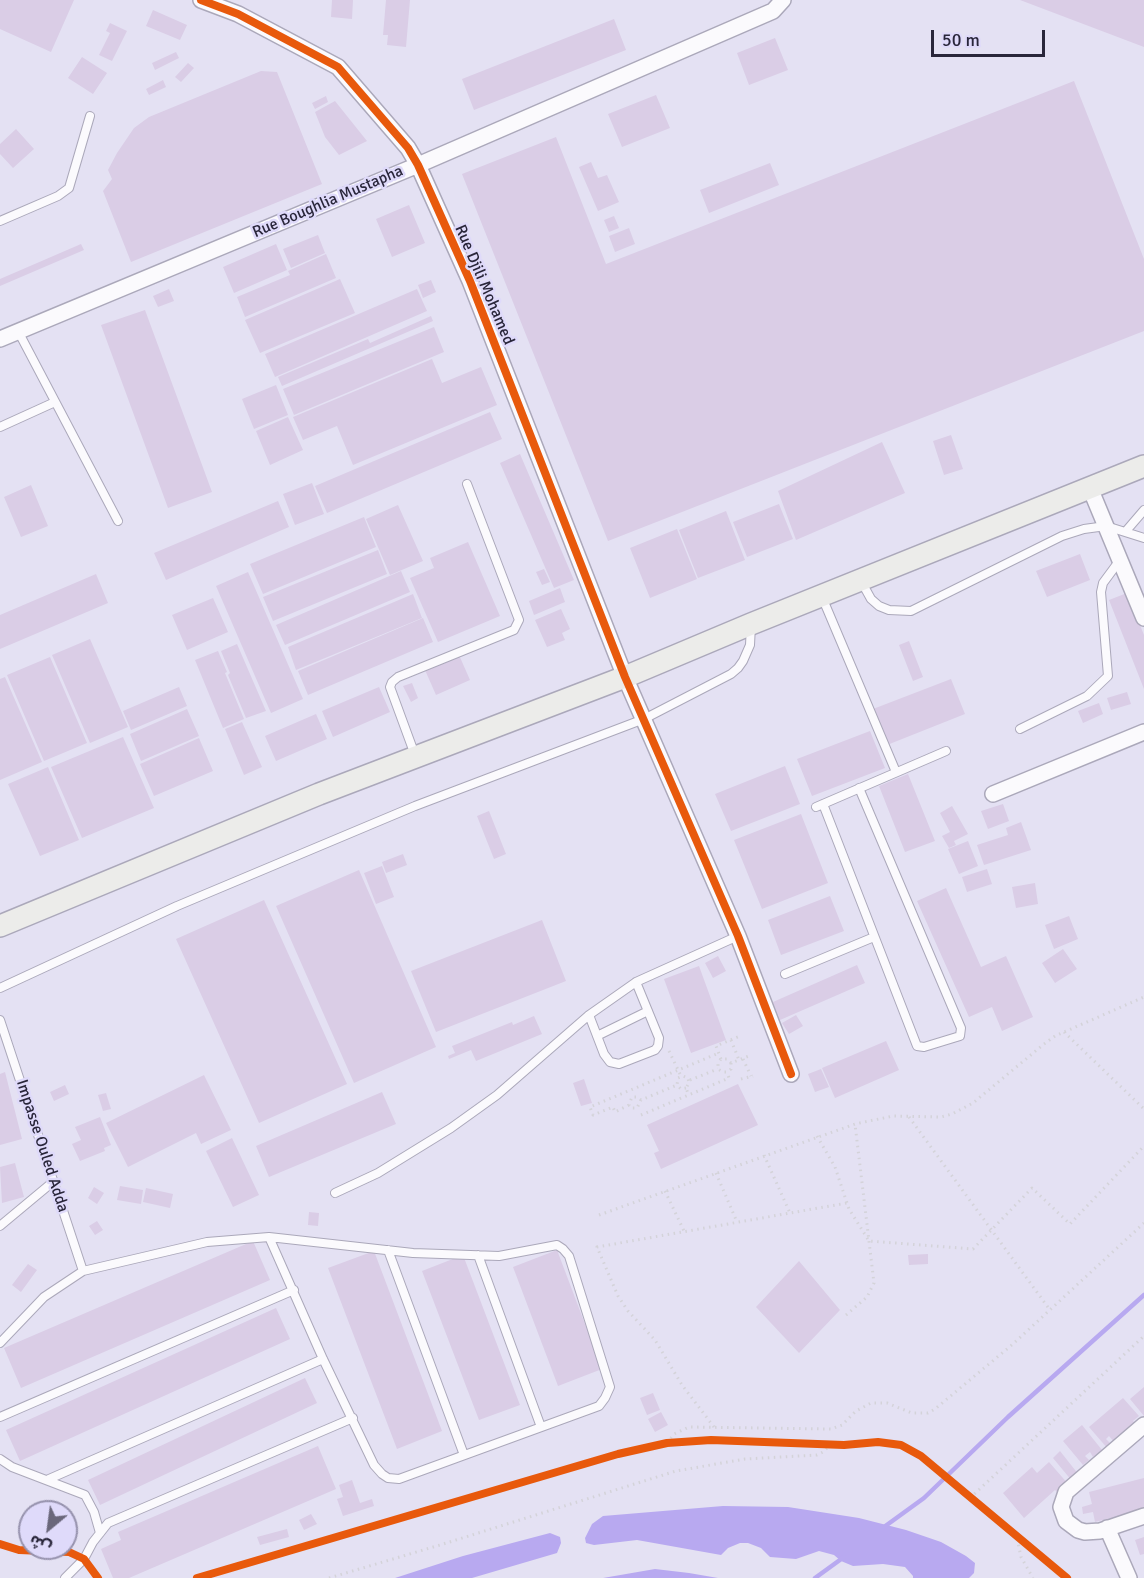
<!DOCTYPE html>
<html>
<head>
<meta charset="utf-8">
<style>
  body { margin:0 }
  #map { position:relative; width:1144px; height:1578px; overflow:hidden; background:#e4e1f3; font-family:Signika,"Noto Sans Arabic",sans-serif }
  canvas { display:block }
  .north { position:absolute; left:18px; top:1500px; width:60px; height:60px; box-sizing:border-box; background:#dfdafa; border:2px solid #9692ad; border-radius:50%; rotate:209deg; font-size:16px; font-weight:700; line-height:24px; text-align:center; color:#29263a }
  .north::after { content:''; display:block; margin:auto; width:21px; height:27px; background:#6a677b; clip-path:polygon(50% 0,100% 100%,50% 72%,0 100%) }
  .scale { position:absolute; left:931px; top:30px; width:114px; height:27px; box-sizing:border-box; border:3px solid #29263a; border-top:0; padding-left:8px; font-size:18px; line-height:21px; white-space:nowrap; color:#29263a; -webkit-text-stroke:4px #dfdafa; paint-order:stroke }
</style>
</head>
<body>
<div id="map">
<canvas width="1144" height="1578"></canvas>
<div class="north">ش</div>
<div class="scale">50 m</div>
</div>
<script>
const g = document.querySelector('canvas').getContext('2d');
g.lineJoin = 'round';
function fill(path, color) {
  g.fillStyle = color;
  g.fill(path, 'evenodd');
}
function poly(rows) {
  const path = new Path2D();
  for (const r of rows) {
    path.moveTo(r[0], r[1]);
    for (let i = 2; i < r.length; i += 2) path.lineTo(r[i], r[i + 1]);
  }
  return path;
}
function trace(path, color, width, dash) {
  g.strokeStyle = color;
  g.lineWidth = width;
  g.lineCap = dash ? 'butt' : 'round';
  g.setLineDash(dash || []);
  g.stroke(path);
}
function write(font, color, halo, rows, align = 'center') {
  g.font = font + ' Signika,sans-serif';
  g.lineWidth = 5;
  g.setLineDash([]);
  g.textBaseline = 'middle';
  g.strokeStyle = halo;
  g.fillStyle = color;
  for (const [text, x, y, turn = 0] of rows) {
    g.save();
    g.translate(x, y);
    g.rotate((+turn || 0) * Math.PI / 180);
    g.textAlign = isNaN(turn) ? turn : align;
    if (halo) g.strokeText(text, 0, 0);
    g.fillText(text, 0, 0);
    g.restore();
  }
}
fill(poly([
  [723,1506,788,1507,859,1518,906,1530,941,1542,966,1556,975,1563,974,1573,969,1578,913,1578,913,1576,905,1567,883,1564,853,1566,841,1561,834,1555,819,1551,796,1559,770,1557,761,1548,748,1543,740,1543,728,1548,721,1555,637,1540,594,1545,586,1543,585,1538,592,1524,603,1516],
  [550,1533,560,1537,561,1543,557,1553,472,1578,395,1578,463,1556],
  [655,1569,689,1573,718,1578,603,1578]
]), '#b8a9f0');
trace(poly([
  [884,1527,924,1498,1008,1417,1144,1295],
  [815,1578,844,1557]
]), '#b8a9f0', 4.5);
fill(poly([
  [0,0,74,0,51,52,0,29],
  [332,0,353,0,352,19,331,17],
  [386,0,410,0,406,47,387,45,388,35,383,35],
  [1020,0,1144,0,1144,47],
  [153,10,187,25,180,40,146,26],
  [614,19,626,50,474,110,462,79],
  [110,23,127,31,112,61,99,55,110,33,106,31],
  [775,38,788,70,749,85,737,53],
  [176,52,179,58,155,70,152,63],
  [82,57,107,73,93,94,68,78],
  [188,63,194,68,181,82,175,77],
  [261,71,277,72,322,184,131,262,103,191,112,179,108,170,117,153,134,128,149,117],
  [163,80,166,87,149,95,146,89],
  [1074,81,1144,259,1144,331,608,541,462,174,556,137,606,264],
  [656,95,670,128,622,147,608,114],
  [326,96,328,102,315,109,312,103],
  [335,101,367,141,339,155,325,137,315,112],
  [16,129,34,149,13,168,0,154,0,144],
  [591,162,598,178,607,175,619,202,598,211,579,167],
  [770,163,779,185,709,213,700,190],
  [409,205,425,243,392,257,376,219],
  [614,216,619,228,609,232,604,220],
  [629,228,635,244,615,252,609,236],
  [318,235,325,253,291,268,283,249],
  [81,244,84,250,0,286,0,279],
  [276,244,287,270,234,293,223,267],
  [326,254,336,278,245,317,237,297,290,275,288,271],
  [340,279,355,313,260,353,245,320],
  [431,280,436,292,423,298,418,285],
  [169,289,174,301,158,307,153,296],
  [417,289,427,311,275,377,265,354],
  [145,310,212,492,168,508,101,325],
  [431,316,433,321,282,386,278,377,368,339,370,343],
  [434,327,444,352,294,415,283,389],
  [432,359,442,383,481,367,497,405,353,465,337,426,303,440,293,417],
  [276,385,288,415,254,429,242,399],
  [490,412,502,439,327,513,315,486],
  [288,417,303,450,270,465,256,431],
  [951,435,963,469,944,475,933,441],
  [882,442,905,493,796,540,778,491],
  [520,454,574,580,554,588,500,463],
  [312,483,324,514,295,525,283,494],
  [31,485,48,526,21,537,4,497],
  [278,501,289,527,166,580,154,553],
  [779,504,793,539,747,557,733,522],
  [398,505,423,561,390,575,366,519],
  [726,511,745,560,698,578,679,530],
  [364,517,376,547,263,594,250,564],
  [677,529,697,579,650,598,630,548],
  [468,542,500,616,438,642,410,578,434,568,430,558],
  [378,550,387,574,273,621,263,597],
  [1080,554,1090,580,1047,597,1036,571],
  [544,569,550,582,542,585,536,572],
  [401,571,410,592,285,645,276,625],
  [248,572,303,699,271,713,216,586],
  [96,574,108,603,0,649,0,615],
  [560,588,565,602,534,615,529,601],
  [1127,593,1144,635,1144,689,1109,600],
  [413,594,422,618,296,670,288,647],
  [213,598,228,632,187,650,172,615],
  [561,609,570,629,562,633,565,640,547,647,535,620],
  [423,618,433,642,308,695,298,671],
  [90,639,128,727,90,743,52,655],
  [909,641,923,677,913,681,899,645],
  [237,644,266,711,246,718,228,675,230,673,221,651],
  [218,651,227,672,225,673,244,719,223,728,195,660],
  [459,655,470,680,436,695,425,670],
  [50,657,87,743,44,761,7,675],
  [5,677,42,762,0,780,0,679],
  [951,679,965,714,887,745,873,709],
  [412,683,418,698,411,702,403,686],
  [179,687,187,706,131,730,123,711],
  [379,687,390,712,333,737,322,711],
  [1127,692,1131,704,1111,710,1107,698],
  [1099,703,1103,714,1083,723,1078,711],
  [187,709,199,736,141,761,130,734],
  [316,714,327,739,276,761,265,736],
  [242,722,262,767,244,775,225,729],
  [870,731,885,768,812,796,797,759],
  [123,737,154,808,82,838,51,767],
  [199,738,213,771,154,796,140,764],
  [785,766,800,804,731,831,715,794],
  [48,767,79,840,40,856,8,784],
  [908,774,935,841,905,852,879,786],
  [1003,804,1009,821,988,829,981,811],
  [952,806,968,834,954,841,956,845,949,848,942,836,950,832,940,813],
  [489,811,506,854,494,859,477,816],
  [801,814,828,883,762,909,734,840],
  [1021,822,1031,850,984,865,977,845,1008,835,1006,828],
  [968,841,978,866,959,874,948,849],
  [403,854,407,865,386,873,382,862],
  [382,866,394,897,376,904,364,873],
  [987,869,992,884,967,892,962,877],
  [359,870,436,1047,354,1083,276,906],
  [1035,883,1038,904,1016,908,1012,887],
  [946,888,981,967,1006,956,1033,1017,1002,1031,992,1007,969,1017,917,901],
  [830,896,844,931,781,955,768,920],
  [264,900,347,1084,259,1123,176,939],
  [1069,916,1078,939,1054,949,1045,925],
  [542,920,566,981,436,1032,411,971],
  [1063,949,1077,969,1055,983,1042,963],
  [718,956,726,971,713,978,705,963],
  [857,965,865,983,780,1020,773,1002],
  [699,966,726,1040,691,1053,664,979],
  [796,1015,803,1026,789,1034,782,1023],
  [534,1016,542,1034,476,1061,471,1050,449,1059,448,1056,455,1053,452,1046,512,1022,513,1025],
  [886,1041,899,1070,835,1098,822,1068],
  [821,1069,829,1087,815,1092,808,1074],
  [5,1072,22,1139,0,1145,0,1074],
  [204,1075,231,1130,201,1144,196,1133,128,1167,106,1123],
  [584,1079,592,1103,581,1106,573,1083],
  [738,1084,758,1125,661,1169,654,1153,659,1151,647,1125],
  [65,1085,69,1094,54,1101,50,1092],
  [382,1092,396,1124,269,1177,256,1146],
  [106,1093,111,1109,103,1111,98,1095],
  [100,1117,111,1145,104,1148,105,1151,80,1161,72,1144,81,1140,75,1127],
  [232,1138,259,1195,233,1207,206,1151],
  [15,1163,24,1197,2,1203,0,1167],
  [120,1186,143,1190,141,1204,117,1200],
  [94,1187,104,1193,97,1204,88,1198],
  [146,1188,173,1194,170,1208,143,1202],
  [309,1212,319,1213,318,1226,308,1225],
  [97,1221,103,1230,95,1235,89,1226],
  [253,1241,270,1280,21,1388,4,1348],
  [557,1250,602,1369,558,1386,513,1267],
  [374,1251,442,1431,397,1449,328,1268],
  [928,1254,928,1264,909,1265,908,1255],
  [463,1255,520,1405,479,1420,422,1271],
  [799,1261,840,1310,799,1353,756,1307],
  [28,1264,37,1270,21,1292,12,1285],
  [276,1308,290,1339,20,1461,6,1430],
  [305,1378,317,1403,100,1505,88,1480],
  [1144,1387,1144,1416,1130,1399],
  [653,1393,660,1410,647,1415,640,1398],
  [1123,1398,1139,1416,1133,1421,1136,1424,1115,1443,1109,1436,1106,1439,1112,1445,1108,1449,1089,1427],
  [661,1412,668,1425,655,1432,648,1419],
  [1082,1425,1102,1450,1093,1457,1090,1452,1085,1456,1089,1460,1083,1465,1063,1441],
  [318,1446,336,1489,129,1578,113,1578,101,1549,121,1540,118,1532],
  [1060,1451,1079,1475,1072,1481,1053,1458],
  [1049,1462,1069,1485,1059,1494,1055,1490,1024,1518,1003,1493,1032,1467,1037,1473],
  [1144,1478,1144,1510,1095,1522,1093,1512,1083,1514,1082,1507,1092,1504,1089,1492],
  [352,1480,360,1503,372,1499,374,1506,343,1516,337,1499,343,1497,339,1485],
  [311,1514,317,1524,304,1530,299,1520],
  [287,1529,289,1537,260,1545,257,1537],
  [1144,1537,1144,1554,1140,1555,1135,1540]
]), '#dacde6');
const service = poly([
  [0,221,58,196,69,188,90,116],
  [18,331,118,521],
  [0,427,55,402],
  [1126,531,1144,510],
  [861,581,871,599,879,606,889,610,911,611,1062,536,1084,529,1106,526,1144,538],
  [822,597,896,772],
  [1020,729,1087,696,1108,676,1101,592,1103,583,1120,560],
  [415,755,390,687,392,682,398,677,514,630,519,620,467,484],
  [823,804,917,1046,924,1047,960,1036,961,1028,859,788],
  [816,807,946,751],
  [785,974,874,937],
  [0,988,177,906,415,806,644,719,731,674,738,668,743,661,750,645,751,625],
  [589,1015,604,1054,610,1062,619,1064,655,1050,658,1046,659,1038,636,982],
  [0,1020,83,1271],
  [597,1036,648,1011],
  [335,1193,378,1173,451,1128,497,1095,589,1015,636,982,738,936],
  [0,1226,54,1181],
  [388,1250,464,1455],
  [478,1255,541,1427],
  [0,1343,44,1297,83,1271,207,1242,269,1237,323,1359,374,1465,382,1474,388,1478,399,1479,599,1406,605,1398,610,1387,569,1256,563,1249,557,1245,499,1256,413,1253,269,1237],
  [0,1417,294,1290],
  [0,1459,12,1467,85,1495,94,1512,100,1533],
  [49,1479,323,1359],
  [65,1578,84,1559,93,1542,108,1523,353,1418]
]);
const minor = poly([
  [201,0,238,14,338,67,408,148,418,165,470,281,625,677,738,936,791,1074],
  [0,339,418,165,773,11,783,0],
  [1090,488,1144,618],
  [993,794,1144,732],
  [1144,1425,1066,1492,1061,1507,1066,1521,1078,1530,1085,1532,1100,1531,1144,1516],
  [1107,1528,1129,1578]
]);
const secondary = poly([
  [0,926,319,794,625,677,751,624,1144,466]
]);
trace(service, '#aba8ba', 10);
trace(minor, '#aba8ba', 18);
trace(secondary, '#aba8ba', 24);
trace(poly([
  [1064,1032,1144,1109],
  [731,1040,739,1060],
  [669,1051,681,1076],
  [721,1059,716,1046,740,1036],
  [743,1059,751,1076],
  [731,1063,727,1059,721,1059,718,1063,718,1069,723,1072,727,1072,731,1069,731,1063,749,1056],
  [741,1079,753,1076],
  [690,1080,718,1069],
  [686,1088,681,1089,677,1085,678,1078,683,1076,688,1078,689,1083,686,1088,689,1096],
  [641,1100,637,1097,632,1097,629,1105,631,1108,637,1108,641,1100,677,1085],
  [629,1105,615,1112,613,1107,593,1115,590,1107,719,1053],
  [641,1115,729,1078,727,1072],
  [909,1117,1050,1310],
  [817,1136,835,1167,849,1209,869,1241,973,1249,1032,1188,1070,1224,1144,1146],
  [764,1155,790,1213],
  [716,1173,737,1222],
  [665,1191,684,1231],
  [599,1215,855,1124,893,1116,941,1117,952,1114,973,1103,1044,1044,1055,1036,1144,997],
  [846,1315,867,1297,874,1283,855,1124],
  [714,1427,682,1385,655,1340,628,1311,618,1296,597,1247,847,1203],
  [667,1443,674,1434,689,1427,831,1429,842,1425,856,1411,871,1403,887,1403,912,1413,928,1413,935,1409,1013,1344,1144,1223],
  [970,1498,1144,1336],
  [1016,1533,1021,1557,1033,1578],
  [329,1578,440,1545,676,1471,745,1459,817,1455,823,1452,830,1445]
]), '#d4d3d9', 3, [1.5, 4.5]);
trace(service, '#fbfafd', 8);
trace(minor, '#fbfafd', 15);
trace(secondary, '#ececea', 21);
trace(poly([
  [201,0,238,14,338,67,408,148,418,165,470,281,625,677,738,936,791,1074],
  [0,1544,19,1550,69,1552,84,1559,98,1578],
  [197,1578,618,1454,667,1443,711,1440,844,1445,878,1442,901,1445,921,1456,1067,1578]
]), '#e8590c', 8);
write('16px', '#29263a', '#dfdafa', [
  ["Rue Boughlia Mustapha",328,202,-23],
  ["Rue Djili Mohamed",484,285,67],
  ["Impasse Ouled Adda",42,1146,72]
]);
</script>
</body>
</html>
